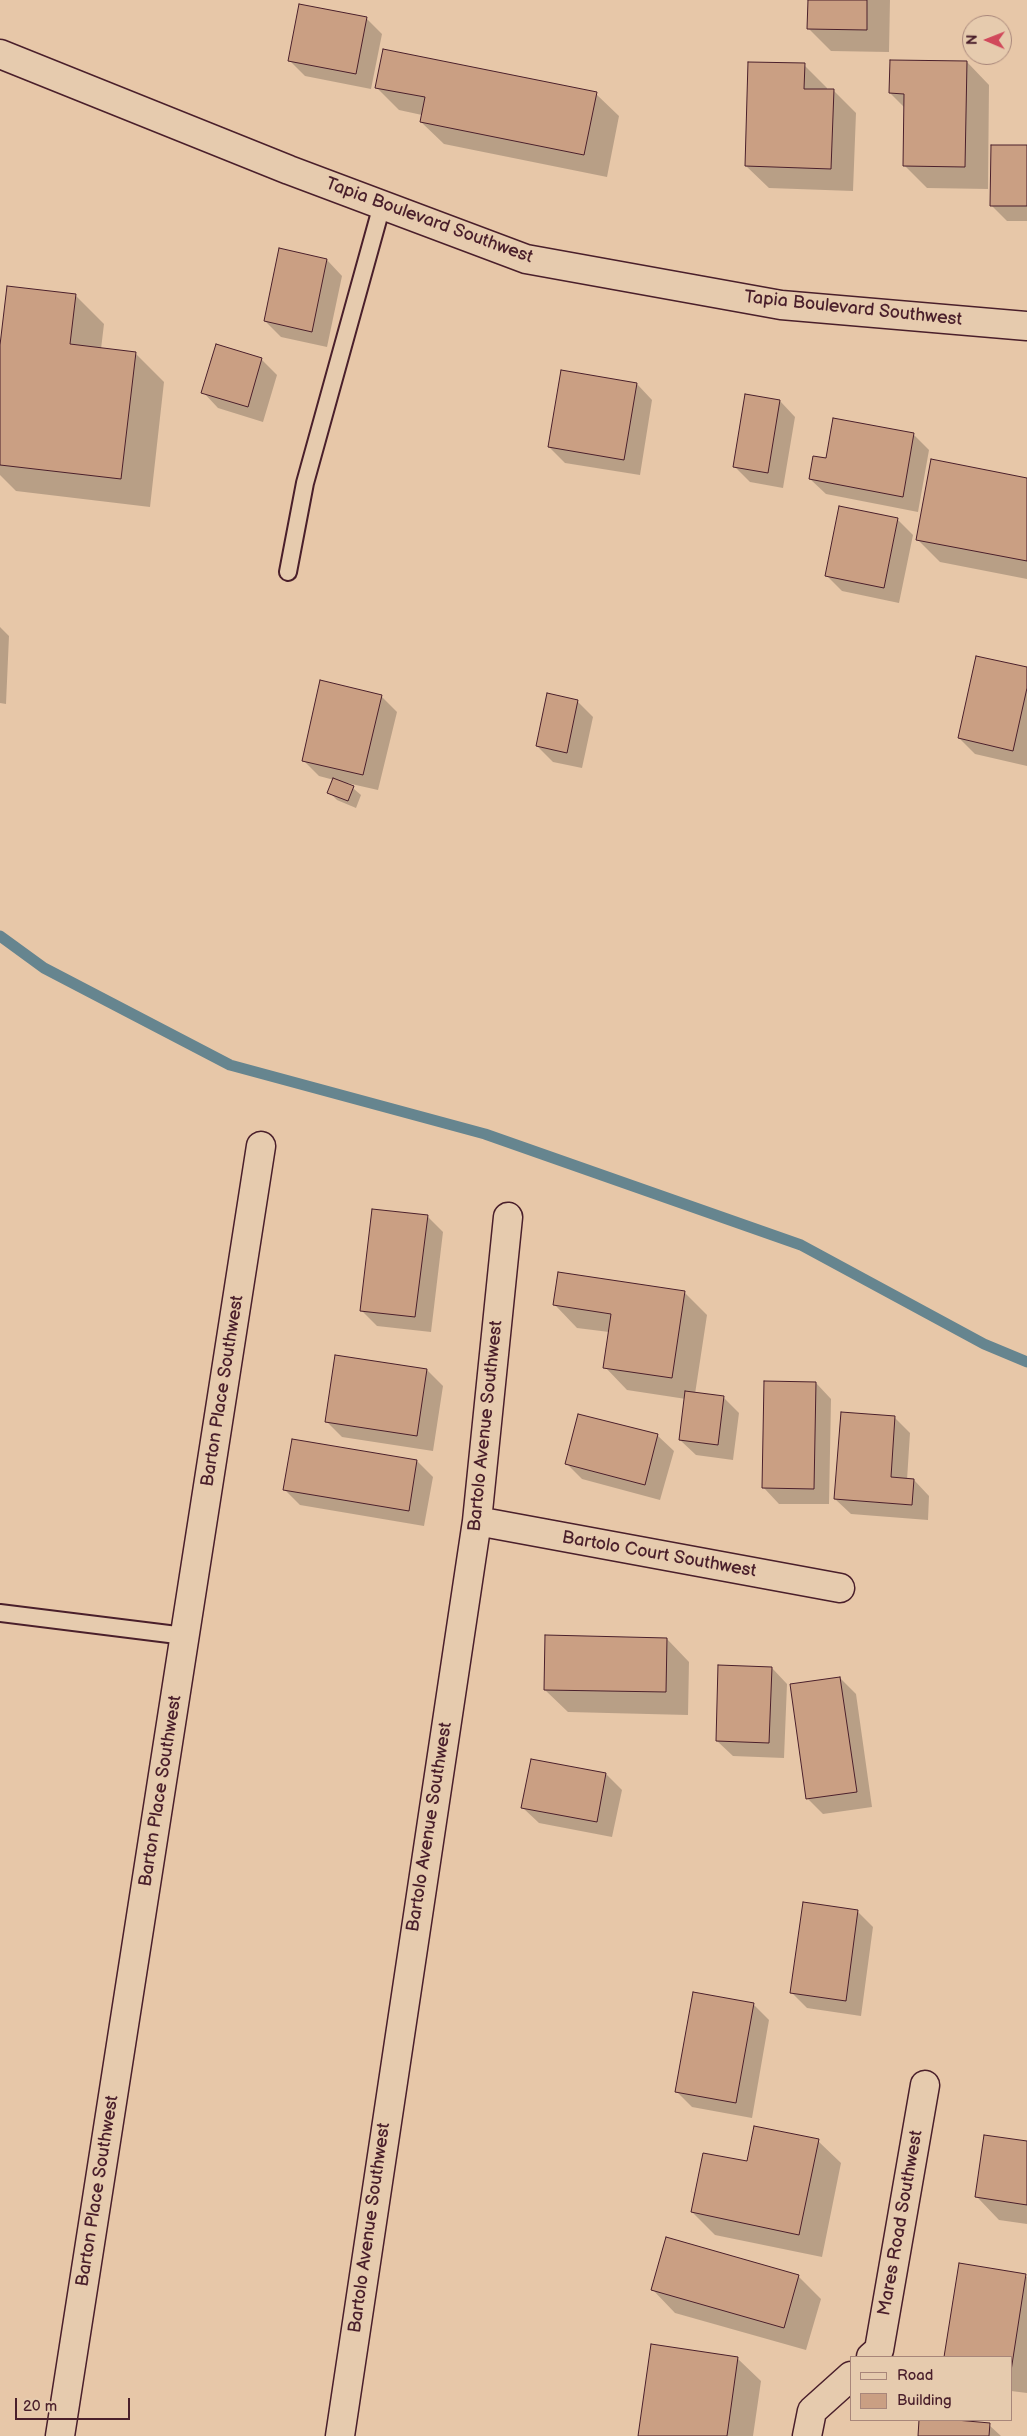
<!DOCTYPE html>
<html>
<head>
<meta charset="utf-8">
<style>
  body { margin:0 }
  #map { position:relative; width:1027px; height:2436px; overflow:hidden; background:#e7c7a8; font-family:"Balsamiq Sans",sans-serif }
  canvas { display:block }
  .legend { position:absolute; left:850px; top:2356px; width:162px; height:65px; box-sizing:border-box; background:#e6cbae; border:1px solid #a8867a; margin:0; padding:6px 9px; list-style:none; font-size:15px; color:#4a1f2b }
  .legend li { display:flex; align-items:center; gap:10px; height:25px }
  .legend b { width:25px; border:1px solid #a8867a }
  .north { position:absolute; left:962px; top:15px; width:50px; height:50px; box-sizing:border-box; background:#e6cbae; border:1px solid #a8867a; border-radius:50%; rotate:271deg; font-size:14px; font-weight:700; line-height:20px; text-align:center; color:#4a1f2b }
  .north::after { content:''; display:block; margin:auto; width:18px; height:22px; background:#d1495b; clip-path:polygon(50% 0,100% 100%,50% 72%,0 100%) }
  .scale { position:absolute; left:15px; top:2398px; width:115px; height:22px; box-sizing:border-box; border:2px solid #4a1f2b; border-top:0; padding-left:6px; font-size:15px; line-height:18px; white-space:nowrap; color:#4a1f2b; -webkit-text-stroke:4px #e6cbae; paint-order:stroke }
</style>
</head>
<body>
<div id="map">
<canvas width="1027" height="2436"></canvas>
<ul class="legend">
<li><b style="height:6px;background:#e6cbae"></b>Road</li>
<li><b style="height:14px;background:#ca9f83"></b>Building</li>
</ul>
<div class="north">N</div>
<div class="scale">20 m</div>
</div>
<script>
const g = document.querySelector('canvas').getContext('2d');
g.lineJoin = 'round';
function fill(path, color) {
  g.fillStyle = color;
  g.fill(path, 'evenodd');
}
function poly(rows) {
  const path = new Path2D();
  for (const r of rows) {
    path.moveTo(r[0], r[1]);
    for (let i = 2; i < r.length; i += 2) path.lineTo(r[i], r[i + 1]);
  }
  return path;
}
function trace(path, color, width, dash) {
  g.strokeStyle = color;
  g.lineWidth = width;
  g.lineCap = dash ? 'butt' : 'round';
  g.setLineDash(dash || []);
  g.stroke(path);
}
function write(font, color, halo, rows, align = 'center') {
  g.font = font + ' "Balsamiq Sans",sans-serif';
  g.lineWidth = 4;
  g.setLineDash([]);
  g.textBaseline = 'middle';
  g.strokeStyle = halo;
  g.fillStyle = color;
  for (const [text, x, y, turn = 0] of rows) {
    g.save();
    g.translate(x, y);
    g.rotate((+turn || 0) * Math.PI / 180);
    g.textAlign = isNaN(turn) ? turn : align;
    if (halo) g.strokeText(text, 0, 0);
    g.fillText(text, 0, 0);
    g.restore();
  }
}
fill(poly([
  [809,0,890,0,889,52,831,51,808,28],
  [367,19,382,34,371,89,305,76,289,60],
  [967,62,989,85,988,189,927,188,904,165,905,108,890,93],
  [804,65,827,88,827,90,833,90,856,113,853,191,769,188,746,166],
  [376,87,596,94,619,116,607,177,444,144,421,122,422,115,399,110],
  [1027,146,1027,221,1007,221,991,205],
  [327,260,342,276,327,347,281,337,265,321],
  [75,295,104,324,101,349,135,353,164,382,150,507,16,491,0,475,0,356],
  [261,359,277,375,263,422,218,408,203,392],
  [637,384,652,400,640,475,565,463,549,447],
  [780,401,795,417,783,488,750,482,734,466],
  [913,434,929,450,918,512,826,494,810,479,827,459],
  [1027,479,1027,579,940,562,917,539],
  [897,519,913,535,899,603,842,591,826,575],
  [0,627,9,636,6,704,0,703],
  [1027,669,1027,766,975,754,959,738],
  [381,696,397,712,378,790,347,783,361,795,356,808,337,800,329,792,334,780,319,776,303,760],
  [577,701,593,717,582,768,553,762,537,746],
  [427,1216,443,1232,431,1332,377,1326,361,1310],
  [684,1292,707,1315,695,1394,723,1397,739,1413,733,1460,696,1455,680,1440,686,1399,627,1390,605,1367,609,1332,577,1328,555,1305],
  [427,1370,443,1386,433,1451,342,1437,326,1421],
  [816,1383,831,1399,829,1504,779,1504,764,1488],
  [578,1415,658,1436,674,1451,660,1500,582,1479,566,1463],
  [894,1417,910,1433,907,1480,914,1480,929,1496,928,1520,851,1514,835,1499],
  [293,1440,417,1461,433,1477,424,1526,300,1505,285,1490],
  [667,1639,689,1662,688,1715,568,1712,545,1690],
  [772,1668,787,1684,784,1758,733,1756,717,1741],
  [840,1678,856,1694,872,1807,823,1814,807,1798],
  [532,1760,606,1774,622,1790,612,1837,539,1823,523,1808],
  [857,1911,873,1927,861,2016,807,2008,791,1992],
  [753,2004,769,2020,752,2118,692,2107,676,2091],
  [818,2141,841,2163,822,2257,715,2235,692,2212,748,2163],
  [1027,2143,1027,2224,999,2220,977,2197],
  [960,2264,1027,2277,1027,2393,1011,2391,1011,2357,945,2357],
  [798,2276,821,2299,806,2350,675,2313,653,2290],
  [738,2359,761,2381,753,2436,639,2436],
  [920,2420,989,2425,1001,2436,919,2436]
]), '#0003');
trace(poly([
  [0,936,44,968,230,1065,485,1134,801,1245,984,1344,1027,1362]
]), '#66858f', 11);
const building = poly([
  [808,0,867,0,867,30,807,29,808,0],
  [299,4,367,17,356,74,288,61,299,4],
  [383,49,597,92,584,155,420,122,425,97,375,88,383,49],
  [890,60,967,61,965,167,903,166,904,94,889,93,890,60],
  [748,62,805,63,804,89,834,89,831,169,745,166,748,62],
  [991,145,1027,145,1027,206,990,206,991,145],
  [279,248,327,259,312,332,264,321,279,248],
  [7,286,76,294,70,344,136,352,121,479,0,465,0,345,7,286],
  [216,344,262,358,248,407,201,393,216,344],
  [561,370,637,383,624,460,548,447,561,370],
  [745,394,780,400,768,473,733,467,745,394],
  [833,418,914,433,903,497,809,479,813,456,826,458,833,418],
  [931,459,1027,478,1027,561,916,540,931,459],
  [839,506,898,518,884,588,825,576,839,506],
  [976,656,1027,667,1027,688,1013,751,958,738,976,656],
  [320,680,382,695,363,775,302,761,320,680],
  [547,693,578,700,567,753,536,746,547,693],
  [333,778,354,786,348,801,327,793,333,778],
  [372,1209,428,1215,415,1317,360,1311,372,1209],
  [558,1272,685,1291,672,1378,603,1368,611,1314,553,1305,558,1272],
  [335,1355,427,1369,417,1436,325,1422,335,1355],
  [764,1381,816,1382,814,1489,762,1488,764,1381],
  [685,1391,724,1396,718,1445,679,1440,685,1391],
  [841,1412,895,1416,891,1477,914,1479,912,1505,834,1499,841,1412],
  [578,1414,658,1434,645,1485,565,1464,578,1414],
  [292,1439,417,1460,409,1511,283,1490,292,1439],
  [545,1635,667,1638,666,1692,544,1690,545,1635],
  [718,1665,772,1667,769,1743,716,1741,718,1665],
  [840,1677,857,1792,806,1799,790,1684,840,1677],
  [531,1759,606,1773,597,1822,521,1808,531,1759],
  [803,1902,858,1910,846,2001,790,1993,803,1902],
  [693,1992,754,2003,736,2103,675,2092,693,1992],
  [754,2126,819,2139,799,2235,691,2212,703,2153,747,2161,754,2126],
  [984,2135,1027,2141,1027,2205,975,2197,984,2135],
  [666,2237,799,2275,784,2328,651,2290,666,2237],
  [959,2263,1026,2274,1011,2371,1011,2357,944,2357,959,2263],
  [651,2344,738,2357,727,2436,638,2436,651,2344],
  [919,2420,956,2420,990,2423,989,2436,918,2436,919,2420]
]);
fill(building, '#ca9f83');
trace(building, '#4a1f2b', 1);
const service = poly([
  [288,572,305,483,382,205],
  [0,1613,185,1636]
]);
const minor = poly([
  [477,1521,840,1588],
  [871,2357,879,2350,925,2085],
  [60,2436,261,1146],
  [340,2436,477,1521,508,1217],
  [807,2436,812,2411,851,2376]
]);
const tertiary = poly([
  [0,54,289,170,526,259,781,305,1027,326]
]);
trace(service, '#4a1f2b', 20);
trace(minor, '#4a1f2b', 31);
trace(tertiary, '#4a1f2b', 31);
trace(service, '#e6cbae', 16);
trace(minor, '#e6cbae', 28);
trace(tertiary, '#e6cbae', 28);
write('18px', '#4a1f2b', '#e6cbae', [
  ["Tapia Boulevard Southwest",429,221,20],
  ["Tapia Boulevard Southwest",853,309,6],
  ["Barton Place Southwest",223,1391,-81],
  ["Bartolo Avenue Southwest",486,1426,-84],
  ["Bartolo Court Southwest",659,1555,10],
  ["Barton Place Southwest",161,1791,-81],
  ["Bartolo Avenue Southwest",430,1827,-81],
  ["Barton Place Southwest",98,2191,-81],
  ["Mares Road Southwest",901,2223,-80],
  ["Bartolo Avenue Southwest",370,2228,-82]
]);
</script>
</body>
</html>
